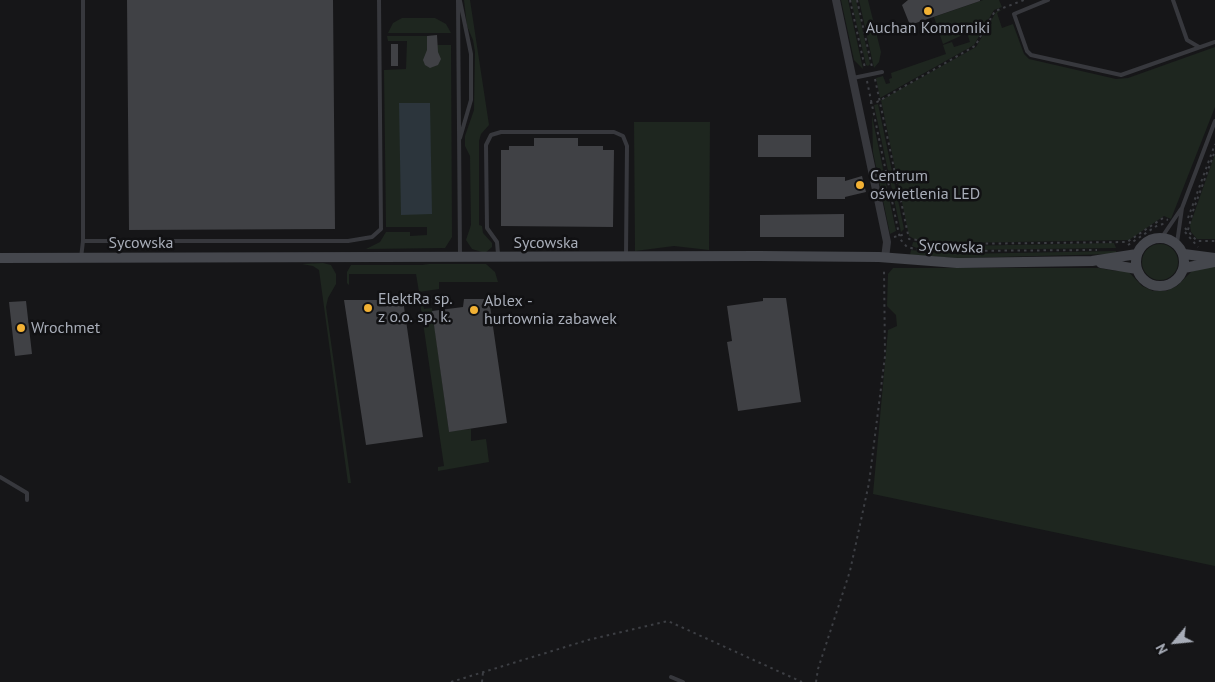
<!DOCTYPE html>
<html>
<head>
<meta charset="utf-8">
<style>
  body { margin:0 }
  #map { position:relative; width:1215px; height:682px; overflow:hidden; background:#161618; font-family:"PT Sans",sans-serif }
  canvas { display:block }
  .north { position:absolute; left:1150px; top:617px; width:50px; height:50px; -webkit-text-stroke:4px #111113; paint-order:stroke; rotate:242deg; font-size:14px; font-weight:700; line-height:20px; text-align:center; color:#a8adb8 }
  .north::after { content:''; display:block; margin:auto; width:18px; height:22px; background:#a8adb8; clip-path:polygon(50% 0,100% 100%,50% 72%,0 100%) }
</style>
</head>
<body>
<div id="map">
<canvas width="1215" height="682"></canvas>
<div class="north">N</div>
</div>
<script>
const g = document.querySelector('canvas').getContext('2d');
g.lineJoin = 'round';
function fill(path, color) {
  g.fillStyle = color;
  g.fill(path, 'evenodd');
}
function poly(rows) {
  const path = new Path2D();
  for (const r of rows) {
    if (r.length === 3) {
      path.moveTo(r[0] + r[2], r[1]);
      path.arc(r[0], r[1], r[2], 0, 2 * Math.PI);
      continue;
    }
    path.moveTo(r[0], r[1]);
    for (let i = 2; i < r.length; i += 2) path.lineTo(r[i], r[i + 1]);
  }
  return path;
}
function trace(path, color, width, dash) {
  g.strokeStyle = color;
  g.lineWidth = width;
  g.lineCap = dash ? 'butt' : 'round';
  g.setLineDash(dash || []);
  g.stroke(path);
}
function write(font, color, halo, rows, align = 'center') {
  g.font = font + ' "PT Sans",sans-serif';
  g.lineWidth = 5;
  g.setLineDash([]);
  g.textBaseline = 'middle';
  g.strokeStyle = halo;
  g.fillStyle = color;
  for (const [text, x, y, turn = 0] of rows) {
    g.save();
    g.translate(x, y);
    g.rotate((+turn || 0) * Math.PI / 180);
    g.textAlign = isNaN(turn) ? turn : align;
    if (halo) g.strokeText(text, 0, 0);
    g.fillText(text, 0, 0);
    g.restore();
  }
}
fill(poly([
  [464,0,470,0,489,125,481,134,479,141,479,225,482,226,483,233,492,243,492,247,485,253,472,249,466,240,471,225,470,156,465,146,465,136,474,110,475,52,473,40,467,26],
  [841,0,848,0,863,69,854,60],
  [851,0,856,0,870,64,868,66,866,65],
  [859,0,868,0,881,52,879,62,874,68],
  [983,0,999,0,1002,7,994,10,974,45,880,98,876,78,883,76,886,84,890,83,889,79,892,78,891,73,946,54,943,45,952,42,954,47,970,42,967,33,943,44,934,17],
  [1003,9,997,13,1002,28,1013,24,1024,54,1029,59,1116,79,1128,78,1215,47,1215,107,1171,219,1164,216,1129,240,957,243,918,241,909,236,881,100,976,47,996,12],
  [402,18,435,18,446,24,451,33,388,33,393,23],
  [387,36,427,36,427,45,451,45,452,237,445,248,366,249,380,242,386,232,410,232,410,236,427,235,427,227,386,227,384,70,406,69,407,41,388,41],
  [878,104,904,229,901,232,874,105],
  [872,116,896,231,890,234,873,152],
  [634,122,710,122,709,250,674,246,635,251],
  [1215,154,1215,239,1197,239,1191,232,1190,225],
  [913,242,957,246,1114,243,1116,248,957,250,917,248,912,246],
  [1160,262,18],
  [911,250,957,254,1116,251,1116,254,958,258,910,255],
  [323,263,331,265,336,274,336,284,328,298,326,307,351,483,348,483,319,270,313,266,302,264],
  [429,264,486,264,495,272,498,282,439,282,439,289,419,292,416,274,349,274,349,285,347,283,347,272,351,265,422,265],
  [1215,266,1215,566,873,494,888,330,897,326,896,315,887,306,888,274,893,268,1099,268,1116,271,1127,270,1142,286,1153,291,1166,291,1177,286,1192,271],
  [420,302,423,302,424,309,432,308,449,431,471,429,471,441,486,439,489,462,438,471,438,467,444,466]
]), '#1e261f');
fill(poly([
  [399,103,430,103,432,214,401,215]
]), '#2c353c');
fill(poly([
  [127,0,333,0,335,229,129,230],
  [908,0,980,0,980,1,910,25,902,5],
  [437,35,438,52,441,59,438,65,430,68,425,65,423,60,427,50,427,36],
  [391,44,398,44,398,66,391,66],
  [758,135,811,135,811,157,758,157],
  [534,138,578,138,578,146,603,146,603,150,614,150,613,227,501,226,501,150,509,150,509,146,534,146],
  [862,176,866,192,845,197,845,199,817,199,817,177,845,177,845,181],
  [844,214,844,237,760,237,760,215],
  [763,298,786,298,801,402,738,411,727,342,732,341,727,306,763,301],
  [464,299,489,299,507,423,449,432,432,311,463,307],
  [344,300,403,300,423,437,366,445],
  [26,301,32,354,15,356,9,302]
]), '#404145');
trace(poly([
  [850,0,865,68],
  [857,0,872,67],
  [875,79,909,239,953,244,1127,242,1163,218,1168,220],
  [867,81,900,239,907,247,919,250],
  [870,103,877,102,975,46,995,11,1024,0],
  [1188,218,1215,144],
  [1185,228,1197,241,1215,241],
  [1188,230,1193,211,1215,151],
  [1185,232,1198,247],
  [894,237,906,234],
  [1128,245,1158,225,1164,224],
  [946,251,1097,250],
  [451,682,588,640,668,621,802,682],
  [482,682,483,672],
  [816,682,818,669,850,571,869,483,885,356,884,268]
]), '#3d3f44', 2, [2.5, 4]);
trace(poly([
  [458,0,460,256],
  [1048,0,1014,14,1027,51,1031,55,1121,75,1215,42],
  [1173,0,1187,40,1199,47],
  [460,1,471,54,471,100,460,138],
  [853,78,882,72],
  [1162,237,1181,209],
  [83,241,348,241,372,237,381,229,379,0],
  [1177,243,1182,208,1215,121],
  [498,254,497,242,487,228,486,145,491,135,501,132,614,132,623,136,627,146,626,255],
  [81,258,83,241,83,0],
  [0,477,27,493,27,500],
  [671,677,683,682]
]), '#37383d', 4);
trace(poly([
  [836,0,887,242,885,258]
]), '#37383d', 8);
trace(poly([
  [1160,262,24],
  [1184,254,1215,258],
  [0,258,759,256,879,257,957,263,1092,261,1137,254],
  [1101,263,1137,269],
  [1184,268,1215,262]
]), '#45474d', 10);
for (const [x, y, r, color] of [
  [928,11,5,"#f2b134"],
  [860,185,5,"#f2b134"],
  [368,308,5,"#f2b134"],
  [474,310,5,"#f2b134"],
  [21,328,5,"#f2b134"]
]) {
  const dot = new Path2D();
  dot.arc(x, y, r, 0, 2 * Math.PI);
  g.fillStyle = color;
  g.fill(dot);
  trace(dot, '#111113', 2);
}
write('16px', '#a8adb8', '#111113', [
  ["Auchan Komorniki",928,28,"center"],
  ["Centrum",870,176],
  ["oświetlenia LED",870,194],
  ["ElektRa sp.",378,299],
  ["z o.o. sp. k.",378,317],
  ["Ablex -",484,301],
  ["hurtownia zabawek",484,319],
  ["Wrochmet",31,328]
], 'left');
write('16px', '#a8adb8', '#111113', [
  ["Sycowska",141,243],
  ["Sycowska",546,243],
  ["Sycowska",951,247,2]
]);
</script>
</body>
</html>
